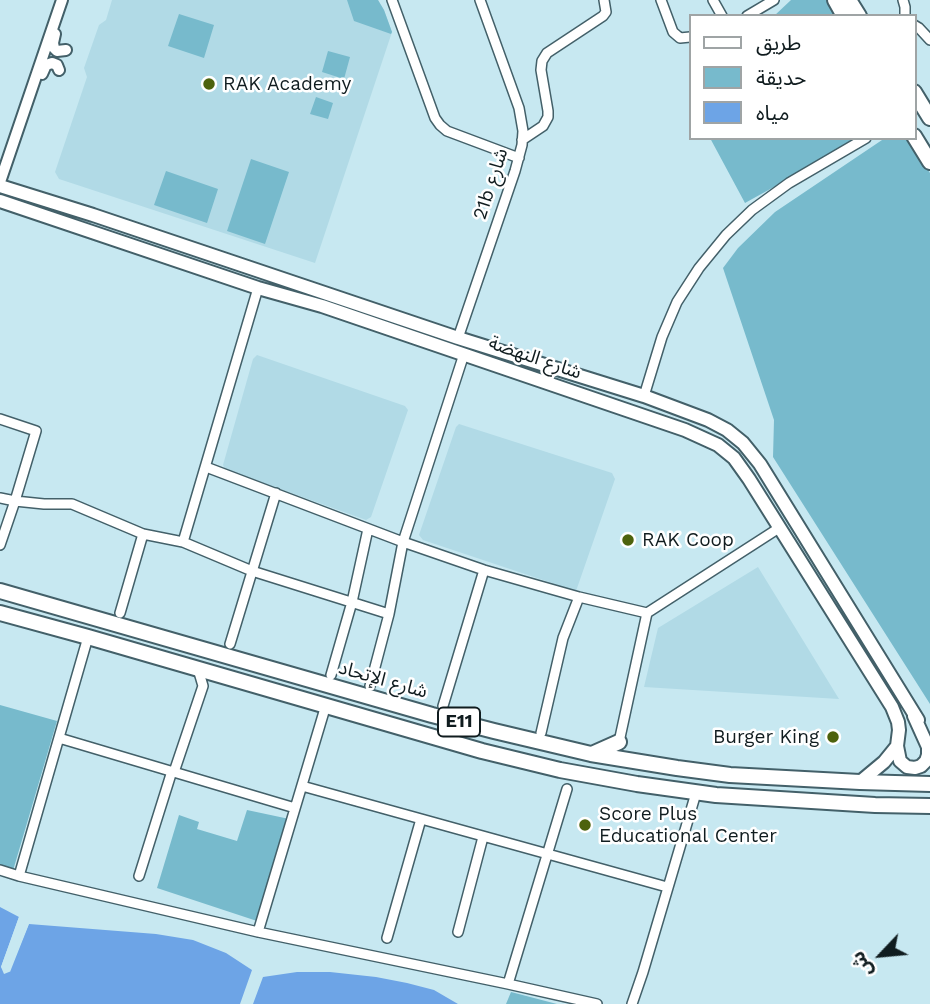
<!DOCTYPE html>
<html>
<head>
<meta charset="utf-8">
<style>
  body { margin:0 }
  #map { position:relative; width:930px; height:1004px; overflow:hidden; background:#c7e8f1; font-family:"Work Sans","Noto Sans Arabic",sans-serif }
  canvas { display:block }
  .legend { position:absolute; left:689px; top:14px; width:228px; height:126px; box-sizing:border-box; background:#fff; border:2px solid #9fa4a5; margin:0; padding:9px 12px; list-style:none; font-size:21px; color:#101c1f }
  .legend li { display:flex; align-items:center; gap:14px; height:35px }
  .legend b { width:35px; border:2px solid #9fa4a5 }
  .north { position:absolute; left:846px; top:920px; width:70px; height:70px; -webkit-text-stroke:5px #fff; paint-order:stroke; rotate:244deg; font-size:19px; font-weight:700; line-height:28px; text-align:center; color:#101c1f }
  .north::after { content:''; display:block; margin:auto; width:24px; height:32px; background:#101c1f; clip-path:polygon(50% 0,100% 100%,50% 72%,0 100%) }
</style>
</head>
<body>
<div id="map">
<canvas width="930" height="1004"></canvas>
<ul class="legend">
<li><b style="height:9px;background:#fff"></b>طريق</li>
<li><b style="height:19px;background:#77bacc"></b>حديقة</li>
<li><b style="height:19px;background:#6da4e6"></b>مياه</li>
</ul>
<div class="north">ش</div>
</div>
<script>
const g = document.querySelector('canvas').getContext('2d');
g.lineJoin = 'round';
function fill(path, color) {
  g.fillStyle = color;
  g.fill(path, 'evenodd');
}
function poly(rows) {
  const path = new Path2D();
  for (const r of rows) {
    path.moveTo(r[0], r[1]);
    for (let i = 2; i < r.length; i += 2) path.lineTo(r[i], r[i + 1]);
  }
  return path;
}
function trace(path, color, width, dash) {
  g.strokeStyle = color;
  g.lineWidth = width;
  g.lineCap = dash ? 'butt' : 'round';
  g.setLineDash(dash || []);
  g.stroke(path);
}
function write(font, color, halo, rows, align = 'center') {
  g.font = font + ' "Work Sans","Noto Sans Arabic",sans-serif';
  g.lineWidth = 5;
  g.setLineDash([]);
  g.textBaseline = 'middle';
  g.strokeStyle = halo;
  g.fillStyle = color;
  for (const [text, x, y, turn = 0] of rows) {
    g.save();
    g.translate(x, y);
    g.rotate((+turn || 0) * Math.PI / 180);
    g.textAlign = isNaN(turn) ? turn : align;
    if (halo) g.strokeText(text, 0, 0);
    g.fillText(text, 0, 0);
    g.restore();
  }
}
fill(poly([
  [112,0,378,0,384,10,392,32,315,263,59,179,55,172,87,77,84,68,99,25,106,20],
  [257,355,405,406,408,410,371,517,366,520,225,469,223,465,253,359],
  [459,424,612,473,615,479,576,591,423,540,419,535,456,427],
  [758,567,839,699,644,687,658,628]
]), '#b1dae6');
fill(poly([
  [347,0,378,0,384,10,392,32,391,34,354,21],
  [791,0,826,0,836,16,774,16],
  [179,14,214,25,204,58,168,46],
  [328,51,350,57,344,79,322,72],
  [316,97,333,103,328,119,310,114],
  [710,138,862,138,745,203],
  [885,138,908,138,930,173,930,704,773,457,774,420,723,268,738,248,775,212],
  [251,159,289,172,265,244,227,231],
  [166,171,218,189,207,223,154,205],
  [0,705,57,721,12,874,0,871],
  [247,810,294,820,257,921,157,888,179,815,199,822,197,829,237,841],
  [511,992,557,1004,506,1004]
]), '#77bacc');
fill(poly([
  [0,907,19,917,1,967,10,972,29,924,156,934,193,940,226,953,252,970,240,1004,0,1004],
  [297,972,330,972,376,977,407,983,434,990,458,1004,253,1004,263,977]
]), '#6da4e6');
fill(poly([
  [20,914,23,918,5,967,6,969,26,922,30,921,9,972,4,974,1,967]
]), '#c7e8f1');
const minor = poly([
  [392,0,435,118,440,125,447,131,519,158],
  [661,0,673,32,680,38,690,37],
  [713,0,722,16],
  [903,0,905,7,905,16],
  [747,16,774,0],
  [914,25,919,28,930,40],
  [522,140,543,126,548,117,548,111,541,70,542,61,547,53,603,16,606,12,604,0],
  [458,338,515,171,522,145,523,131,519,108,480,0],
  [644,396,662,337,677,302,699,268,726,235,752,210,789,183,866,138],
  [0,419,36,431,15,501,0,545],
  [206,467,403,542,484,570,579,597,647,613],
  [0,498,15,501,44,504,72,504,143,534,183,542,252,571,389,614],
  [183,542,258,288],
  [120,613,143,534],
  [230,644,276,493],
  [331,675,352,602,368,529],
  [370,686,389,614,403,542,464,354],
  [443,706,484,570],
  [541,733,563,638,579,597],
  [59,738,295,808],
  [619,742,647,613,779,528],
  [174,772,203,686,198,669],
  [302,786,667,887],
  [567,789,508,984,597,1004],
  [0,870,19,876,258,932,508,984],
  [19,876,88,637],
  [139,876,172,771],
  [258,932,326,705],
  [458,932,483,837],
  [387,938,421,819],
  [632,1004,643,972,696,793]
]);
const tertiary = poly([
  [55,34,53,43,54,48,57,51,66,50],
  [42,74,46,65,52,63,57,65,59,70],
  [0,182,62,0]
]);
const secondary = poly([
  [0,186,93,215,458,338,644,396,708,420,727,430,743,443,760,464,918,720],
  [0,201,258,288,322,306,685,430,718,445,734,458,749,479,892,707,898,722,899,730,897,746,900,761,907,767,915,768,921,766,926,761,928,755,928,747,914,716],
  [860,782,884,762,897,746]
]);
const primary = poly([
  [835,0,844,16],
  [849,0,859,16],
  [914,92,930,118],
  [914,136,930,162],
  [0,591,432,715,494,731,591,754,677,768,730,775,860,782,930,784],
  [0,613,88,637,482,751,560,770,637,784,716,795,875,805,930,806],
  [592,754,619,742]
]);
trace(minor, '#436069', 12);
trace(tertiary, '#436069', 14);
trace(secondary, '#436069', 16);
trace(primary, '#436069', 18);
trace(minor, '#fff', 9);
trace(tertiary, '#fff', 10);
trace(secondary, '#fff', 12);
trace(primary, '#fff', 14);
for (const [x, y, r, color] of [
  [209,84,7,"#4d620d"],
  [628,540,7,"#4d620d"],
  [833,737,7,"#4d620d"],
  [585,825,7,"#4d620d"]
]) {
  const dot = new Path2D();
  dot.arc(x, y, r, 0, 2 * Math.PI);
  g.fillStyle = color;
  g.fill(dot);
  trace(dot, '#fff', 2.5);
}
for (const [x, y, w] of [
  [459,722,42]
]) {
  const box = new Path2D();
  box.roundRect(x - w / 2, y - 14.5, w, 29, 5);
  g.fillStyle = '#fff';
  g.fill(box);
  trace(box, '#101c1f', 2);
}
write('bold 18px', '#101c1f', null, [
  ["E11",459,722]
]);
write('19px', '#101c1f', '#fff', [
  ["RAK Academy",223,84],
  ["RAK Coop",642,540],
  ["Burger King",819,737,"right"],
  ["Score Plus",599,814],
  ["Educational Center",599,836]
], 'left');
write('19px', '#101c1f', '#fff', [
  ["21b شارع",491,184,-72],
  ["شارع النهضة",535,358,19],
  ["شارع الإتحاد",383,680,16]
]);
</script>
</body>
</html>
